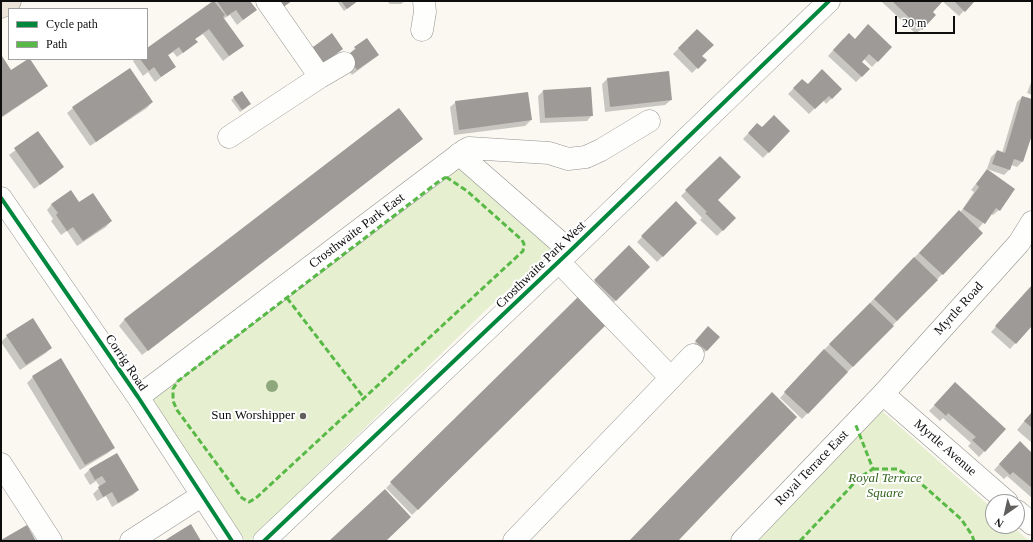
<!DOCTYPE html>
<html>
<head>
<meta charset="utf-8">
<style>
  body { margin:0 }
  #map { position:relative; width:1033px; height:542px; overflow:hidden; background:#fbf8f1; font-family:"Times New Roman",serif }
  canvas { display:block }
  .frame { position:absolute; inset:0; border:2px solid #0d0d0d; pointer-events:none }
  .legend { position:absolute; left:8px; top:8px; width:140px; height:52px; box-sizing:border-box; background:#fff; border:1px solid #9e9e9e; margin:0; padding:5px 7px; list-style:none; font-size:12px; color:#0d0d0d }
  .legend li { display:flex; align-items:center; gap:8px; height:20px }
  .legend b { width:20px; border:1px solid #9e9e9e }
  .north { position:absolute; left:985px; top:494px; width:40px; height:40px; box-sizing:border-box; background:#fff; border:1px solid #9e9e9e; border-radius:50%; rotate:214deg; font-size:11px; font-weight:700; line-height:16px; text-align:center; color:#0d0d0d }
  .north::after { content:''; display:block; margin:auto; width:14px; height:18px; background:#605f5d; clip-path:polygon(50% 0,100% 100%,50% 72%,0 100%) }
  .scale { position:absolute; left:895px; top:16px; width:60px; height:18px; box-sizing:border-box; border:2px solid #0d0d0d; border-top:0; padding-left:5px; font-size:12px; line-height:14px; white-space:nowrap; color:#0d0d0d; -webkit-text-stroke:3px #fff; paint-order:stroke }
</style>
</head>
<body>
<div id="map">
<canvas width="1033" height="542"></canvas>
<div class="frame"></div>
<ul class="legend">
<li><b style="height:5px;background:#00873e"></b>Cycle path</li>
<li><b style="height:5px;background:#58b947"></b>Path</li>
</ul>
<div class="north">N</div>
<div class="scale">20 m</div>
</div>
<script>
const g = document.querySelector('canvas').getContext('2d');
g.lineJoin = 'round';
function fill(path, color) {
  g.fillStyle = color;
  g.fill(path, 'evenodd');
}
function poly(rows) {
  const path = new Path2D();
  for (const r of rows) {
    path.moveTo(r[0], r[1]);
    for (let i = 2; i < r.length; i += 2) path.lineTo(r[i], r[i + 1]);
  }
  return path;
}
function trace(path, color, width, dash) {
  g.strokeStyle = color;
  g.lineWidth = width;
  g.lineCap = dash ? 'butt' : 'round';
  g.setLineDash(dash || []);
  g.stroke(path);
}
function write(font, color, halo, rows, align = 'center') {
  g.font = font + ' "Times New Roman",serif';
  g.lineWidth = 4;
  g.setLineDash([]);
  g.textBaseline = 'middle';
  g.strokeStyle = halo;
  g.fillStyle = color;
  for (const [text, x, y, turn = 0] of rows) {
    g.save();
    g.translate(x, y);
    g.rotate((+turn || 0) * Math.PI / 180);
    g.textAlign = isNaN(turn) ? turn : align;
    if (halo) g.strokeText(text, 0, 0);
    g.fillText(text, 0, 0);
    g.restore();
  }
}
fill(poly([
  [460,162,554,248,489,307,249,541,246,541,185,453,151,399],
  [882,411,993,509,993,526,1012,526,1029,541,757,541]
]), '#e7efd1');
fill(poly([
  [215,1,248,1,255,10,237,25,230,15,223,19,242,46,223,61,203,34,195,39,196,42,191,47,177,57,173,52,167,56,174,67,155,82,148,72,143,76,133,61,135,59,147,59,147,50],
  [337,1,357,1,344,11],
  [387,1,405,1,401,4,390,4],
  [883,1,942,1,931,12,935,15,916,34,882,2],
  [942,1,973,1,959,16],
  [697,30,701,56,705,60,692,73,673,54],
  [843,39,855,40,891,47,872,67,864,59,861,62,869,69,856,82,828,56],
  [366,40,377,55,372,60,352,75,342,62,355,48],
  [1,59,11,72,47,86,41,91,1,118],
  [607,79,671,100,665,105,605,112,602,84],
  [802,80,808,86,841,89,826,104,823,100,809,114,788,94],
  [1032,80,1032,95,1027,93],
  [543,91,592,115,587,121,540,123,538,96],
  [1022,97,1032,100,1032,131,1022,162,1017,167,1011,165,1010,169,1004,175,987,169,991,157,997,151,1002,153,1017,102],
  [234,98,247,107,240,112,231,100],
  [152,102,147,108,90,146,67,113,73,108],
  [456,102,531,120,525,126,454,135,450,107],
  [398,109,422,139,416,144,142,355,119,326,124,320],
  [757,124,762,129,789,131,763,158,743,139],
  [38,133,62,167,57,173,34,189,9,155],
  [720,157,717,200,735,218,717,236,700,220,702,218,681,196],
  [987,170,999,210,993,215,991,214,978,229,982,233,802,419,780,398,818,356,954,217,960,213,974,192,971,190],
  [79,203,111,221,106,227,77,246,67,231,61,235,51,221,53,219,47,210,52,204],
  [676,203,696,223,657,262,637,242],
  [629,247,649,267,610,306,590,286],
  [1032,286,1032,325,1010,349,991,332],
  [578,298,605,325,412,515,386,488],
  [32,320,51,348,46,353,20,370,1,342,7,336],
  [708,328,719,337,704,353,694,344],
  [61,360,114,447,108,453,80,470,27,383,33,377],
  [950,389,1005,429,979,457,968,446,971,443,943,418,940,421,929,411],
  [1032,412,1032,443,1017,430],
  [1014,448,1032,454,1032,498,1007,476,1004,479,994,470],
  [117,454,138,490,133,495,112,507,106,496,97,501,93,494,100,487,96,481,90,485,84,475,89,470]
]), '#0003');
fill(poly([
  [213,1,214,1,225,15,223,17,244,46,229,56,209,29,195,39,198,42,183,53,179,47,168,55,176,67,161,77,154,67,149,71,140,59,147,59,147,48],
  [217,1,250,1,257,10,243,20,236,10,227,16],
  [272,1,292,1,279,10],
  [341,1,358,1,347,9],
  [892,1,943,1,933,12,936,15,922,30],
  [954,1,975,1,965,12],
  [868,24,892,47,878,62,869,54,862,62,870,69,862,77,833,50,849,33,855,39],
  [697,29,714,45,702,56,707,60,698,69,678,48],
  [332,33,343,49,320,66,309,50],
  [367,38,379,55,357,70,347,55,356,49,354,47],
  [2,56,11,70,28,59,30,59,48,86,1,117,1,57],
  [130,68,153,102,96,142,72,107],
  [822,69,842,89,832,99,829,96,815,109,793,88,802,79,808,84],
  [669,71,672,100,610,107,607,78],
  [591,87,593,116,545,118,543,90],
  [242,91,251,104,242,110,233,97],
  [528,92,532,120,459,130,455,101],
  [1022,96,1032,99,1032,135,1023,162,1014,159,1010,170,992,164,997,150,1005,153],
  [399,108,423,139,148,351,124,319],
  [774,115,790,131,769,153,748,133,757,123,762,127],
  [38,131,64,167,40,185,14,148],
  [720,156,741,177,718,200,736,218,723,231,705,213,707,212,685,190],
  [987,169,1015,189,1000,211,996,208,985,224,963,209,979,187,976,184],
  [71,190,79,202,93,193,112,221,83,241,73,227,67,231,56,215,58,213,51,204],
  [676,201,697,223,663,257,641,236],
  [959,210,983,233,943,275,919,253],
  [629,245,650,267,616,301,594,280],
  [914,257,938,280,897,321,874,299],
  [1032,285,1032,326,1016,344,995,326],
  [578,297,606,325,418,510,390,482],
  [870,303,894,326,853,367,829,344],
  [33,318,52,348,26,365,6,335],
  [708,326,720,337,707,351,695,341],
  [824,349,848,372,808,414,784,392],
  [61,358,115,448,85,465,32,376],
  [955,382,1006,429,985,452,972,440,976,437,948,413,946,416,934,405],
  [772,392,797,417,719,498,678,541,629,541],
  [1032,412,1032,428,1024,421],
  [1020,441,1032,453,1032,488,1013,472,1010,475,999,464],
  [117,453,139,490,118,503,112,492,103,497,98,487,106,482,102,476,95,480,89,469],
  [385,489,411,517,386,541,329,541],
  [191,524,201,541,164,541,170,537],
  [27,525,36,541,1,541,1,540]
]), '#9e9a97');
const minor = poly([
  [267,1,320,77],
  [422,30,425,12,424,1],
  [229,137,320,77,344,63],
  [459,154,570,251],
  [1,198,138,397,232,541],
  [559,262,671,378],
  [883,394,1007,502],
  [138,397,465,150,469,148,549,153,568,159,586,157,601,150,649,121],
  [1,464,51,541],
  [1017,511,1032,524],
  [131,541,201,496],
  [264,541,570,251,829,1],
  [514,541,693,355],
  [742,541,883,394,1019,243,1032,222]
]);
const major = poly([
  [1,7,10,1]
]);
trace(minor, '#949390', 23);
trace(major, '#81807d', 23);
trace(minor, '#fefefd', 22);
trace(major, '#ece4d8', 22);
trace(poly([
  [446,177,467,191,522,240,524,244,523,251,256,498,249,502,242,498,177,410,173,401,173,389,178,381,438,182,446,177],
  [287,298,364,398],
  [873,469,897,469,917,480,961,519,972,535,974,541],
  [800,541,860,477,873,469,855,423]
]), '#58b947', 3, [6, 3]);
trace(poly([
  [1,198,138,397,232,541],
  [264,541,570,251,829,1]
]), '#00873e', 4);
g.fillStyle = '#8ea77d';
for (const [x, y] of [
  [272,386]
]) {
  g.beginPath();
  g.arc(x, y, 6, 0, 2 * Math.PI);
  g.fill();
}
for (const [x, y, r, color] of [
  [303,416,4,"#605f5d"]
]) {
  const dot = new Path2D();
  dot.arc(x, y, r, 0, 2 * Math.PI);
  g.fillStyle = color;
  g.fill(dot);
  trace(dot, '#fff', 1.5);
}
write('13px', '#0d0d0d', '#fff', [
  ["Crosthwaite Park East",357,231,-37],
  ["Crosthwaite Park West",541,265,-44],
  ["Myrtle Road",959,309,-48],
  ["Corrig Road",126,363,56],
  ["Myrtle Avenue",945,448,41],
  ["Royal Terrace East",812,468,-46]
]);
write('13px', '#0d0d0d', '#fff', [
  ["Sun Worshipper",295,416]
], 'right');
write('italic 13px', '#34641e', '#fff', [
  ["Royal Terrace",885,479],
  ["Square",885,494]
]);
</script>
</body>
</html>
